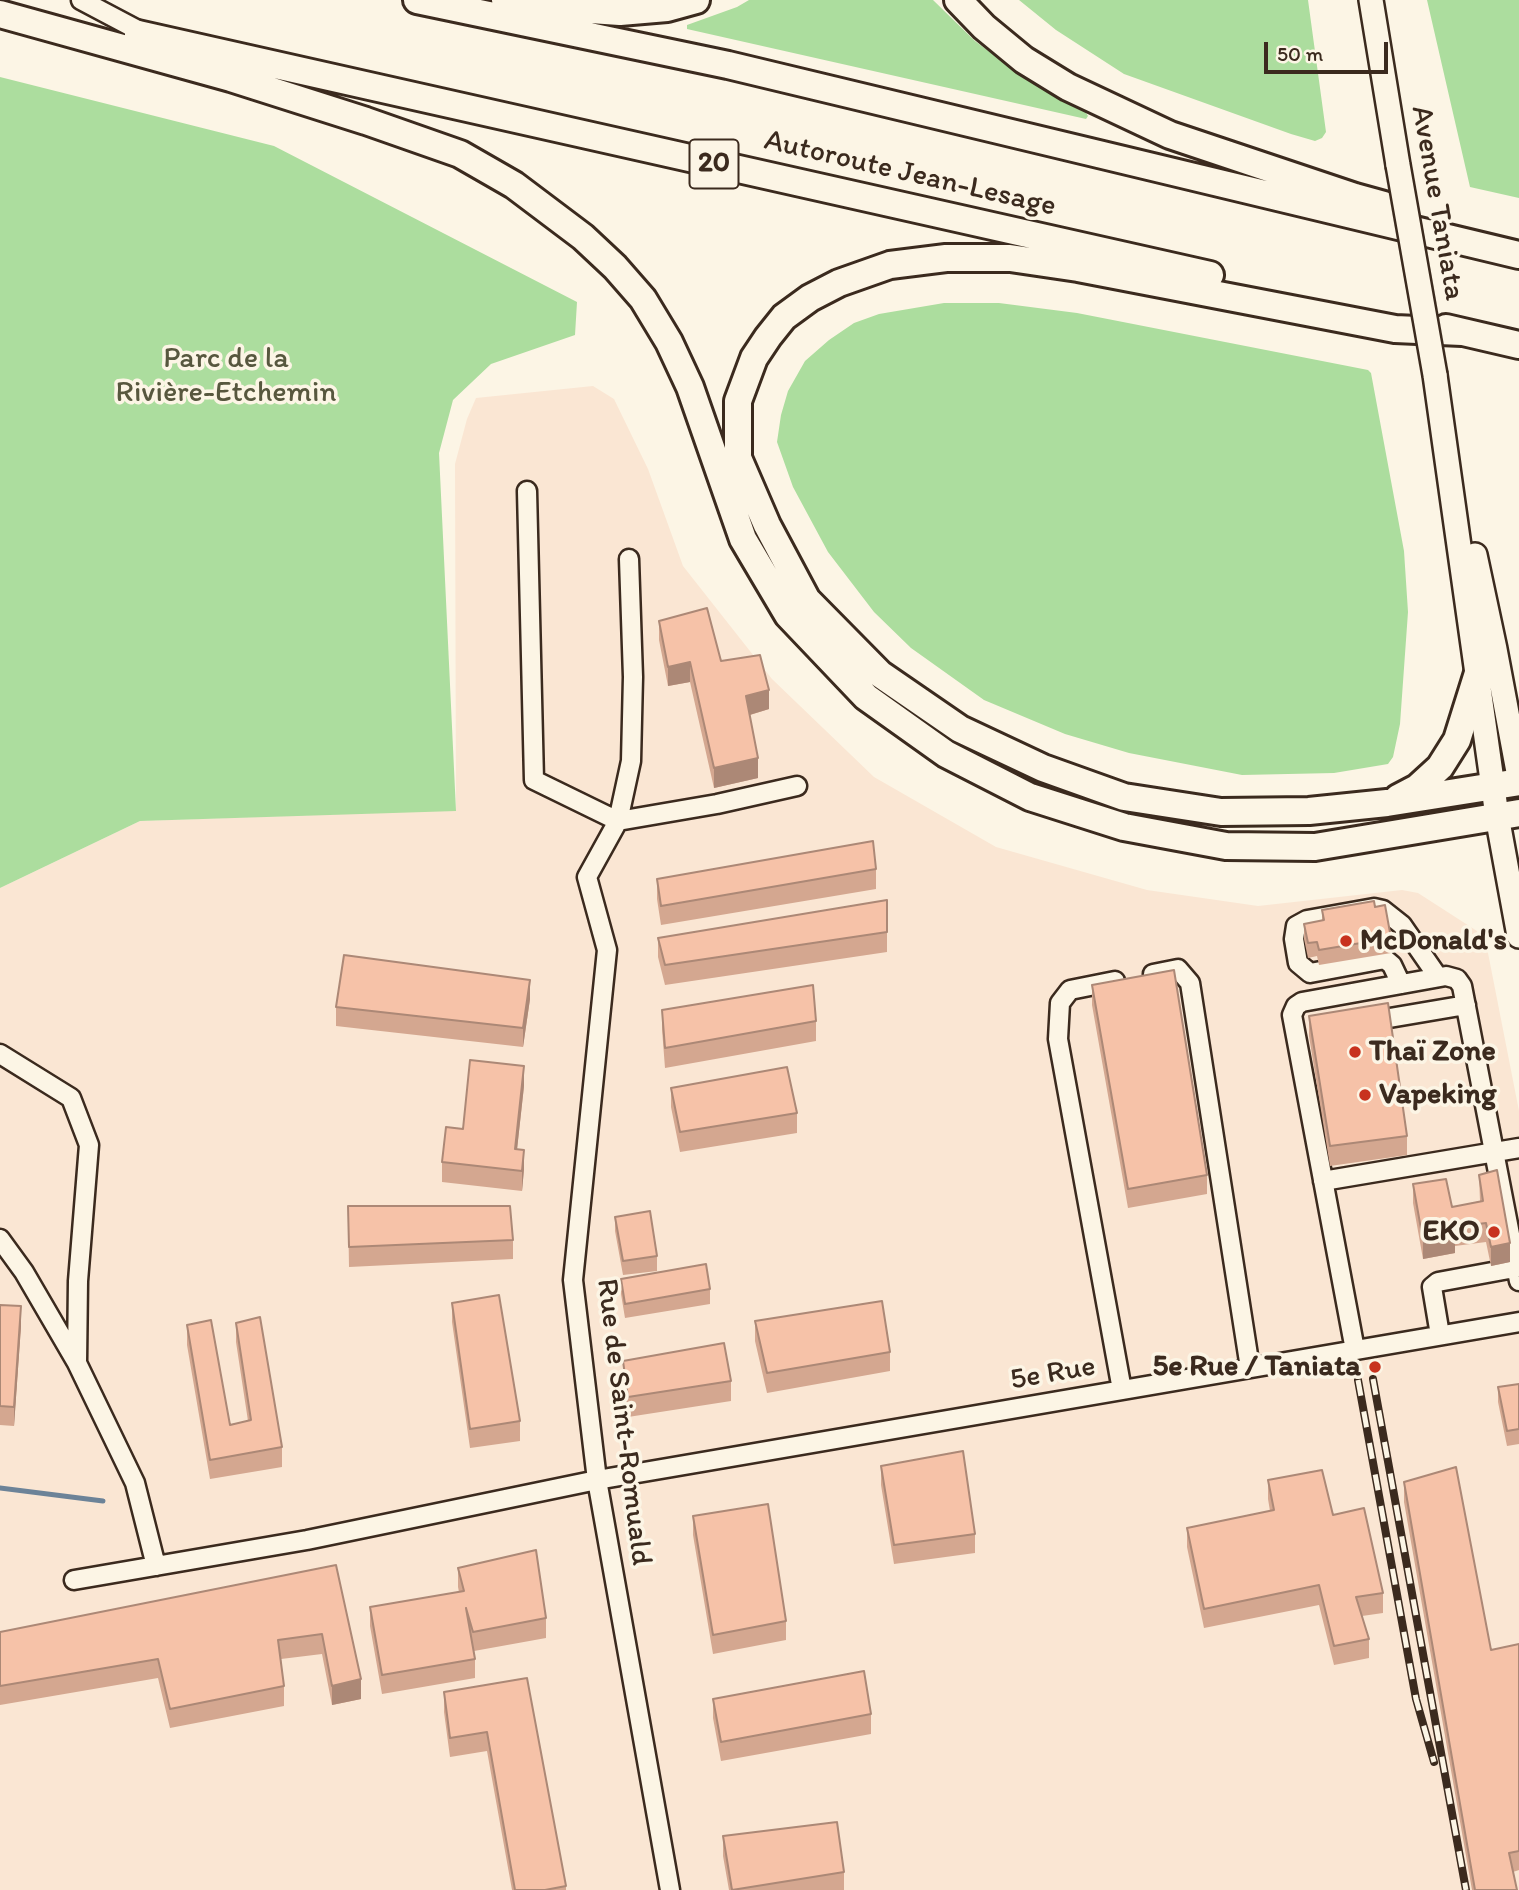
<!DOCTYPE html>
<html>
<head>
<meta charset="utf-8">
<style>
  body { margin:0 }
  #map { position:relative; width:1519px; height:1890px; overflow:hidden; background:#fcf5e5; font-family:Itim,sans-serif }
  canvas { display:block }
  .scale { position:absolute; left:1264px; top:42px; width:124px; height:32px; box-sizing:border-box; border:4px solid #3b2a1e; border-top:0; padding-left:9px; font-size:21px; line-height:24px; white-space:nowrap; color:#3b2a1e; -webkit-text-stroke:5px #fcf5e5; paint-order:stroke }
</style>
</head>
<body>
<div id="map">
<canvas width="1519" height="1890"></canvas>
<div class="scale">50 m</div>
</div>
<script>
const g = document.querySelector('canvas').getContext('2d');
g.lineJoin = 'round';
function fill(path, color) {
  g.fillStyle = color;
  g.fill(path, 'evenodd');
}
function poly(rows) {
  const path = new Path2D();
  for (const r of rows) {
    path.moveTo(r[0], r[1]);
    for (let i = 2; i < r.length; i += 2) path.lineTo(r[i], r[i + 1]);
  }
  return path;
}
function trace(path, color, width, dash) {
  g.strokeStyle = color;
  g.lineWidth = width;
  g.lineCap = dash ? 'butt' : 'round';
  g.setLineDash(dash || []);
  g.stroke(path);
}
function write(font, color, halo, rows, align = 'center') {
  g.font = font + ' Itim,sans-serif';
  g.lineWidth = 7;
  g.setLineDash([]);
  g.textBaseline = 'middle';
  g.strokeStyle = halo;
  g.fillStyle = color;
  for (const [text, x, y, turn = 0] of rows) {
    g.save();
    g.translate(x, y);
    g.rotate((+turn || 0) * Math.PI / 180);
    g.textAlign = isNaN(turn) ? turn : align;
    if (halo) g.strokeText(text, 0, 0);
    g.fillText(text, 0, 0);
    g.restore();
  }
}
fill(poly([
  [593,386,614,399,648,469,683,566,772,679,874,777,996,847,1147,890,1258,906,1402,890,1418,893,1477,931,1488,953,1519,1111,1519,1890,0,1890,0,888,140,821,456,810,455,464,467,419,476,398]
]), '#fae6d3');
fill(poly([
  [749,0,933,0,975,41,1018,73,1085,111,1088,116,1086,119,687,29,687,25,737,7],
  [1019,0,1308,0,1326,132,1322,138,1315,141,1291,134,1124,74,1056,30],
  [1427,0,1519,0,1519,198,1470,187],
  [0,77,274,146,577,302,575,335,491,364,453,400,439,453,456,811,140,821,0,888],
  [944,303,999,303,1077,313,1368,370,1371,373,1404,551,1408,612,1400,724,1393,757,1388,764,1334,773,1242,775,1129,753,1065,734,984,700,911,648,874,612,828,552,793,487,777,442,781,415,788,391,805,361,829,340,854,323,879,314]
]), '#acdd9e');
trace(poly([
  [0,1488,103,1501]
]), '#6c8398', 5);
const minor = poly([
  [81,0,149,36],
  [527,491,534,780,618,821,717,804,797,786],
  [629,559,633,677,631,761,618,821,587,877,607,950,573,1280,597,1480,670,1890],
  [1153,974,1178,969,1190,983,1250,1368],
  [1115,981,1070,990,1060,1003,1058,1039,1122,1390],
  [1401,984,1392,965,1385,959,1310,973,1298,963,1294,939,1296,926,1307,920,1374,908,1383,910,1402,925,1438,977],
  [1366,1022,1466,1005],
  [0,1054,71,1098,89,1145,78,1281,77,1363],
  [1323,1181,1519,1148],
  [0,1239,24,1272,77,1363,135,1483,156,1566],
  [1440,1335,1432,1287,1438,1282,1519,1267],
  [1355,1350,1292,1015,1296,1006,1302,1002,1446,976,1457,979,1462,986,1519,1281],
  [74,1580,307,1540,597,1480,1519,1322]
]);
const major = poly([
  [1371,0,1398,165],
  [1435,375,1497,816,1519,936],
  [1475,555,1495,649,1519,777]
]);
const highway = poly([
  [417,0,728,65,1519,255],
  [505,0,547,7,620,12,667,8,696,0],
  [958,0,984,27,1024,60,1068,87,1170,135,1355,197,1384,205],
  [0,14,231,78,366,121,460,154,514,185,583,237,615,267,643,299,669,342,690,387,743,539,788,615,866,697,946,754,1030,797,1124,827,1226,846,1315,847,1519,813],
  [138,34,1210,275],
  [1446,328,1519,345],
  [1462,332,1395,329,1078,268,1010,258,946,258,890,265,839,283,810,298,784,317,768,337,754,358,738,401,738,458,767,525,807,600,880,674,960,729,1043,768,1124,797,1221,812,1309,811,1387,803,1519,782],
  [1398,798,1417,788,1440,767,1457,740,1478,673]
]);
trace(minor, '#3b2a1e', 23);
trace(major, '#3b2a1e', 28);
trace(highway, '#3b2a1e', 32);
trace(minor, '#fcf5e5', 18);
trace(major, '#fcf5e5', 23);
trace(highway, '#fcf5e5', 26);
const rail = poly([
  [1373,1379,1466,1890],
  [1358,1380,1416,1699,1434,1762]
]);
trace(rail, '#3b2a1e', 8);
trace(rail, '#fcf5e5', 5, [16]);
const majorBridge = poly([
  [1398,165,1435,375]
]);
trace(majorBridge, '#3b2a1e', 28, []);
trace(majorBridge, '#fcf5e5', 23);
fill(poly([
  [659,621,721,661,769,709,750,715,758,778,714,788,690,682,668,686,659,640],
  [876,869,876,889,661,925,657,899,657,879],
  [887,900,887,952,665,985,658,957,658,938],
  [1375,907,1391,938,1391,953,1319,965,1317,956,1308,958,1304,939,1304,924,1322,921,1322,910],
  [1092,985,1207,1175,1207,1194,1128,1208,1092,1005],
  [530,999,523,1047,336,1026,336,1007],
  [662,1010,816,1021,816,1041,665,1068,662,1029],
  [1309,1016,1407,1136,1407,1155,1330,1166,1309,1036],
  [524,1086,517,1149,524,1169,522,1191,442,1182,442,1162],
  [671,1088,797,1113,797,1133,680,1152,671,1107],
  [1479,1175,1510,1262,1491,1266,1486,1242,1455,1246,1455,1253,1423,1259,1413,1203,1413,1184,1452,1207,1480,1201],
  [348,1206,513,1240,513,1259,349,1267],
  [615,1217,657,1256,657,1271,623,1275,615,1231],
  [621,1279,710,1289,710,1304,625,1318,621,1294],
  [452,1303,520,1421,520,1441,470,1448,452,1322],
  [0,1305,21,1326,14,1426,0,1425],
  [755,1321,890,1352,890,1371,767,1393,755,1341],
  [236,1323,282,1447,282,1467,210,1479,187,1345,187,1325,230,1425,248,1421,236,1342],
  [623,1361,731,1381,731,1401,628,1417,623,1381],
  [1519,1384,1519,1444,1507,1446,1498,1402,1498,1387],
  [881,1466,975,1534,975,1553,894,1564,881,1485],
  [1268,1480,1333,1515,1383,1593,1383,1613,1362,1616,1369,1639,1369,1658,1334,1665,1319,1605,1204,1628,1187,1547,1187,1528,1270,1511,1268,1499],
  [1404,1482,1491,1650,1519,1644,1519,1870,1513,1872,1516,1890,1472,1890,1404,1502],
  [693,1516,786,1621,786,1640,713,1654,693,1535],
  [336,1565,361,1699,332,1705,322,1654,281,1659,284,1686,284,1706,170,1728,158,1678,0,1705,0,1632],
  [458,1568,546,1618,546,1638,474,1651,475,1659,475,1678,382,1694,370,1626,370,1607,459,1592,458,1587],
  [527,1678,566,1886,566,1890,512,1890,487,1751,450,1757,444,1712,444,1692],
  [713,1699,871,1714,871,1734,721,1761,713,1718],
  [723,1836,844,1872,844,1890,729,1890,723,1856]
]), '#d4a790');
fill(poly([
  [690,662,690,682,668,686,668,667],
  [769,690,769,709,746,716,746,696],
  [758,758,758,778,714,788,714,768],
  [530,980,530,999,523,1047,523,1028],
  [524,1066,524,1086,515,1168,515,1149],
  [524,1150,524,1169,522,1191,522,1171],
  [1455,1233,1455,1253,1423,1259,1423,1240],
  [1510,1243,1510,1262,1491,1266,1491,1247],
  [21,1306,21,1326,14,1426,14,1407],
  [361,1679,361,1699,332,1705,332,1686]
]), '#ac8876');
const building = poly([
  [707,608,721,661,760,655,769,690,746,696,758,758,714,768,690,662,668,667,659,621,707,608],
  [873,841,876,869,661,906,657,879,873,841],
  [887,900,887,932,665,965,658,938,887,900],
  [1374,901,1375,907,1385,905,1391,938,1319,950,1317,942,1308,943,1304,924,1324,920,1322,910,1374,901],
  [344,955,530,980,523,1028,336,1007,344,955],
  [1174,970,1207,1175,1128,1189,1092,985,1174,970],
  [813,985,816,1021,665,1048,662,1010,813,985],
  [1388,1003,1407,1136,1330,1146,1309,1016,1388,1003],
  [470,1060,524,1066,515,1149,524,1150,522,1171,442,1162,446,1127,463,1129,470,1060],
  [787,1067,797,1113,680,1132,671,1088,787,1067],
  [1497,1170,1510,1243,1491,1247,1486,1223,1454,1227,1455,1233,1423,1240,1413,1184,1446,1179,1452,1207,1483,1201,1479,1175,1497,1170],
  [348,1206,510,1206,513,1240,349,1247,348,1206],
  [650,1211,657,1256,623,1261,615,1217,650,1211],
  [706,1264,710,1289,625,1304,621,1279,706,1264],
  [499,1295,520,1421,470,1429,452,1303,499,1295],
  [882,1301,890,1352,767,1373,755,1321,882,1301],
  [0,1305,21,1306,14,1407,0,1406,0,1305],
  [260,1317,282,1447,210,1460,187,1325,211,1320,230,1425,251,1420,236,1323,260,1317],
  [724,1343,731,1381,628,1397,623,1361,724,1343],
  [1519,1384,1519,1429,1507,1431,1498,1387,1519,1384],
  [963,1451,975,1534,894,1545,881,1466,963,1451],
  [1456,1467,1491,1650,1519,1644,1519,1851,1509,1853,1517,1890,1475,1890,1404,1482,1456,1467],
  [1322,1470,1333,1515,1364,1508,1383,1593,1356,1597,1369,1639,1334,1646,1319,1585,1204,1609,1187,1528,1274,1510,1268,1480,1322,1470],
  [768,1504,786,1621,713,1635,693,1516,768,1504],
  [536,1550,546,1618,473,1632,466,1608,475,1659,382,1675,370,1607,464,1591,458,1568,536,1550],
  [336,1565,361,1679,332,1686,322,1634,278,1640,284,1686,170,1709,158,1659,0,1686,0,1632,336,1565],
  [864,1671,871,1714,721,1742,713,1699,864,1671],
  [527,1678,566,1886,545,1890,515,1890,487,1732,450,1738,444,1692,527,1678],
  [837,1822,844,1872,732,1890,723,1836,837,1822]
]);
fill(building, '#f6c2a8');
trace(building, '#ac8876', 2);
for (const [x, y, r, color] of [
  [1346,941,7,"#c8321e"],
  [1355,1052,7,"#c8321e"],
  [1365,1095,7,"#c8321e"],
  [1494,1232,7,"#c8321e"],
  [1375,1367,7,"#c8321e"]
]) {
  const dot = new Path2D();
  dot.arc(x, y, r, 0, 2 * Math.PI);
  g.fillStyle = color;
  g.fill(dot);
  trace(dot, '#fcf5e5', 2.5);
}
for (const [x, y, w] of [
  [714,164,49]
]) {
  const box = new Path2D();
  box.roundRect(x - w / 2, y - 24.5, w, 49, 5);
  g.fillStyle = '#fcf5e5';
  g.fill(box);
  trace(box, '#3b2a1e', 2);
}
write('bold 28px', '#3b2a1e', null, [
  ["20",714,164]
]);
write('30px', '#3b2a1e', '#fcf5e5', [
  ["Autoroute Jean-Lesage",910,174,13],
  ["Avenue Taniata",1437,203,80],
  ["5e Rue",1053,1374,-10],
  ["Rue de Saint-Romuald",623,1422,83]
]);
write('30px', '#57573e', '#fcf5e5', [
  ["Parc de la",226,359],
  ["Rivière-Etchemin",226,393]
]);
write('bold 30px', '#3b2a1e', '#fcf5e5', [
  ["McDonald's",1360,941],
  ["Thaï Zone",1369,1052],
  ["Vapeking",1379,1095],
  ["EKO",1480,1232,"right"],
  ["5e Rue / Taniata",1361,1367,"right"]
], 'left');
</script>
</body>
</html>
